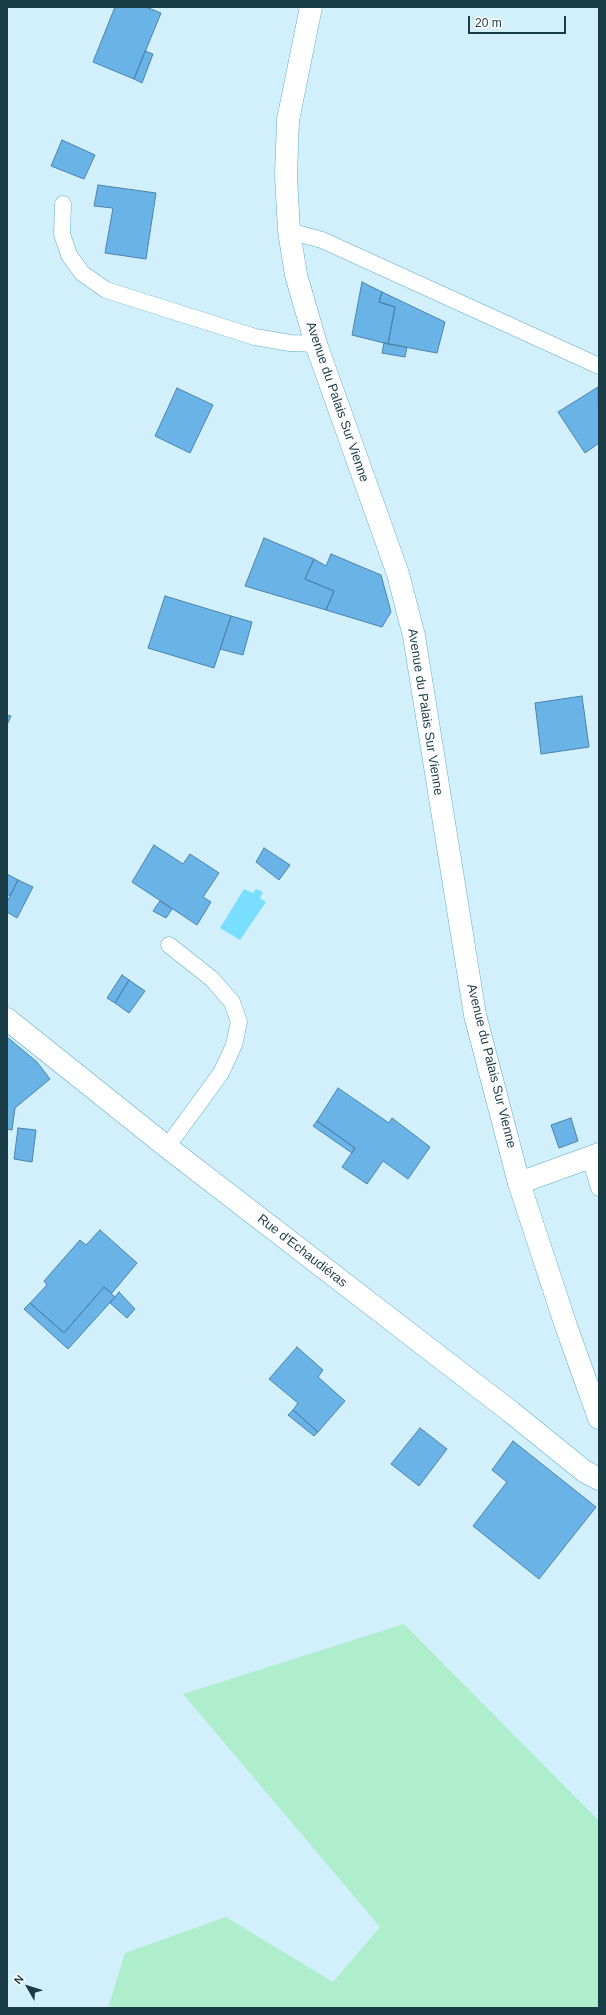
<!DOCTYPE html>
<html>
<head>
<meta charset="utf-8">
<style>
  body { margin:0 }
  #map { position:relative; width:606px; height:2015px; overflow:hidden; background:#d2f0fb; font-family:Arial,sans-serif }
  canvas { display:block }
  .frame { position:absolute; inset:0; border:8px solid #1a3c46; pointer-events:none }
  .north { position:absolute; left:8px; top:1967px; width:40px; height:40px; -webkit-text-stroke:3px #fff; paint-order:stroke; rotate:309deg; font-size:11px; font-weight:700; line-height:16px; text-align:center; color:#1a3c46 }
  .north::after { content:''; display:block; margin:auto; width:14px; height:18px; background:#1a3c46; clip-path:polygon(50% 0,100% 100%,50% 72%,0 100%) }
  .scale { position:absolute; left:468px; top:16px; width:98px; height:18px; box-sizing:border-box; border:2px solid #1a3c46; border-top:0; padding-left:5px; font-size:12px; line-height:14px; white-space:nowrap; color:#1a3c46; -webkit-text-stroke:3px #fff; paint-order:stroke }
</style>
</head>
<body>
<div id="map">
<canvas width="606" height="2015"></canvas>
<div class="frame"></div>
<div class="north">N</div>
<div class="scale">20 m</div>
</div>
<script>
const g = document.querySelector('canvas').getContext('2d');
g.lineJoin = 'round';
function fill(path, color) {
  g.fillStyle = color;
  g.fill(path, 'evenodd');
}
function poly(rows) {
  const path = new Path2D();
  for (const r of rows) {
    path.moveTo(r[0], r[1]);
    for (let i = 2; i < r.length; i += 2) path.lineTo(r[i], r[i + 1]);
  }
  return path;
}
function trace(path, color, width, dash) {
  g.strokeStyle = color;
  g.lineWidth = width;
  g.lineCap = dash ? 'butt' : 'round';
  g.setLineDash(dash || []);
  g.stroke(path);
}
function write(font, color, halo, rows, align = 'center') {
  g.font = font + ' Arial,sans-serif';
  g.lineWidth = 3;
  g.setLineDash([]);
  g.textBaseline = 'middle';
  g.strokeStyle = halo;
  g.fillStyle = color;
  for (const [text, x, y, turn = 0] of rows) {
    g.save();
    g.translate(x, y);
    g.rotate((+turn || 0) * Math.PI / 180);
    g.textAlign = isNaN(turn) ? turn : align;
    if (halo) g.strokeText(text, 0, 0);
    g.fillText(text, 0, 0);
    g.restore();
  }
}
fill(poly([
  [404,1624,599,1821,599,2008,108,2008,125,1953,226,1917,333,1982,380,1927,183,1694]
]), '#aeeecc');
fill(poly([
  [244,889,253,893,256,889,263,892,260,898,266,902,240,940,220,928]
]), '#79deff');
const building = poly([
  [115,7,146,7,161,13,134,79,93,62,115,7],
  [145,51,153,54,142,83,134,79,145,51],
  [62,140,95,155,84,179,51,166,62,140],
  [98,185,156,193,146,259,105,253,113,208,94,206,98,185],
  [362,282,382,292,379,302,395,307,388,344,352,335,362,282],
  [382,292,445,322,437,353,388,344,395,307,379,302,382,292],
  [384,343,407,347,405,357,382,353,384,343],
  [598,387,599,443,585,453,558,412,598,387],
  [177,388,213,405,190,453,155,436,177,388],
  [264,538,314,559,305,579,334,591,326,610,245,586,264,538],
  [331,554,381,575,391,612,382,627,326,610,334,591,305,579,314,559,326,566,331,554],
  [165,596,231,616,214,668,148,648,165,596],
  [231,616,252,622,243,655,220,649,231,616],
  [582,696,589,747,541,754,535,703,582,696],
  [7,715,11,716,7,725,7,715],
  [154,845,183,864,190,854,219,873,203,897,211,902,197,925,132,882,154,845],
  [264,848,290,865,279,880,256,862,264,848],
  [7,874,18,880,10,896,7,894,7,874],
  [18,880,33,887,17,918,7,912,7,902,18,880],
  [160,901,172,909,166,918,153,911,160,901],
  [122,975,129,980,115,1003,107,998,122,975],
  [129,980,145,991,129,1013,115,1003,129,980],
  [7,1037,37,1062,50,1079,15,1108,12,1130,7,1129,7,1037],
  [338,1088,389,1123,392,1118,430,1147,408,1179,383,1161,367,1184,342,1167,355,1148,317,1121,338,1088],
  [571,1118,578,1141,559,1148,551,1125,571,1118],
  [317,1121,355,1148,352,1153,313,1126,317,1121],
  [18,1128,36,1130,32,1162,14,1159,18,1128],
  [100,1230,137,1263,112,1293,104,1287,64,1333,30,1303,47,1285,44,1281,80,1240,86,1245,100,1230],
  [104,1287,115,1297,68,1349,24,1309,30,1303,64,1333,104,1287],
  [119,1292,135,1309,127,1318,110,1303,119,1292],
  [297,1347,323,1370,318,1377,345,1401,318,1432,293,1410,298,1403,269,1379,297,1347],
  [293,1410,318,1432,314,1436,288,1415,293,1410],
  [420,1428,447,1449,419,1486,391,1464,420,1428],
  [513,1441,596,1507,539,1579,473,1526,507,1482,492,1470,513,1441]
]);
fill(building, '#6ab3e7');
trace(building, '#4a83ac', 1);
const service = poly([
  [63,204,62,234,69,255,82,273,106,290,255,337,290,343,316,344],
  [289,231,322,240,599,366],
  [167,1147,221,1073,234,1045,239,1022,232,1002,212,979,169,945],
  [590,1158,599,1188]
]);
const minor = poly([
  [7,1019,167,1147,511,1412,584,1471,599,1479],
  [519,1183,599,1154]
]);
const secondary = poly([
  [311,7,288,120,286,176,289,231,296,275,316,344,398,574,414,636,475,1015,519,1183,566,1326,599,1418]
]);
trace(service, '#5eaec8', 17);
trace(minor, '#5eaec8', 23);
trace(secondary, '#5eaec8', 23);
trace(service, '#fff', 16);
trace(minor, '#fff', 22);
trace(secondary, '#fff', 22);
write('13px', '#1a3c46', '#fff', [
  ["Avenue du Palais Sur Vienne",337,402,71],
  ["Avenue du Palais Sur Vienne",425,712,81],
  ["Avenue du Palais Sur Vienne",491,1066,76],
  ["Rue d'Echaudiéras",302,1251,38]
]);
</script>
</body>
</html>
